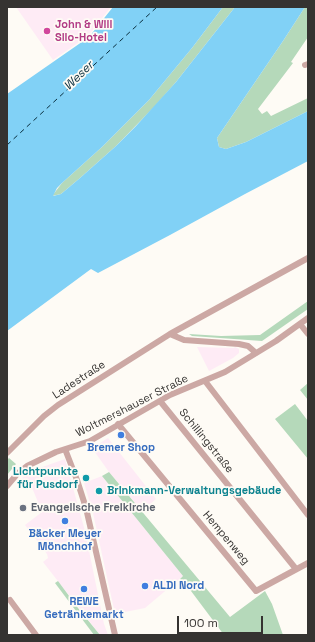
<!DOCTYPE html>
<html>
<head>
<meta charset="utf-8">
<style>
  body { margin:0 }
  #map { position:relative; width:315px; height:642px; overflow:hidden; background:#fefbf5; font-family:"Space Grotesk",sans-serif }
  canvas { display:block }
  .frame { position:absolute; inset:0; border:8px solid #353331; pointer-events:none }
  .scale { position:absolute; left:177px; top:616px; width:86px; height:18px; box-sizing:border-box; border:2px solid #353331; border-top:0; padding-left:5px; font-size:12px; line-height:14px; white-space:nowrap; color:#353331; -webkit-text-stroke:3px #fefbf5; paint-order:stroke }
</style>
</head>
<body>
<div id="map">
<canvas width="315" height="642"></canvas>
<div class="frame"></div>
<div class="scale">100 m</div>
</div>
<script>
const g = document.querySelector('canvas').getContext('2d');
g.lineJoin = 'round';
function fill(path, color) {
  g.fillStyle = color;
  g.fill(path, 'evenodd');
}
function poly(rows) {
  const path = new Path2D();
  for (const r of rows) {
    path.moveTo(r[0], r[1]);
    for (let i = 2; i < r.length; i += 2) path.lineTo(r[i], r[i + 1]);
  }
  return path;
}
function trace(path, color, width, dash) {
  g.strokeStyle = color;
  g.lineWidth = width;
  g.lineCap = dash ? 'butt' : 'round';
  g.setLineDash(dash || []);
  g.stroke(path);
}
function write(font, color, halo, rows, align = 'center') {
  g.font = font + ' "Space Grotesk",sans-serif';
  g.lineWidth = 3.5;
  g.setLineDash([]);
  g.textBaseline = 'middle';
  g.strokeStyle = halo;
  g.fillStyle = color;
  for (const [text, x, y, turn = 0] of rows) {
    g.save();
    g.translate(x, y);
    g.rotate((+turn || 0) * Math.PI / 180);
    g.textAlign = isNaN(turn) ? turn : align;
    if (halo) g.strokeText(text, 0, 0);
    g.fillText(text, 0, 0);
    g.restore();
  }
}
fill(poly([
  [16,7,111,7,88,36,53,60],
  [197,347,234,348,235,347,239,349,239,353,233,358,209,371],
  [108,438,156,499,142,511,109,472,92,448],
  [65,459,85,531,104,624,108,635,100,635,43,562,48,558,47,554,25,525,42,512,33,490,22,478,31,471],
  [102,476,183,576,145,608,115,614,93,513,84,483]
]), '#feebf5');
fill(poly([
  [223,7,235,7,176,82,155,106,116,146,80,178,61,194,52,196,62,183,102,147,149,100,192,48],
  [305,7,308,7,308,37,291,62,293,63,258,109,262,114,267,111,271,116,308,98,308,111,246,142,226,149,219,147,217,138,283,41],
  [308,301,308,309,262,341,192,336,189,334,221,336,260,335],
  [308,383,308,400,300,390],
  [295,404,308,421,308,459,275,419],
  [9,458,16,464,7,475,7,460],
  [109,472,230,617,265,591,272,604,283,635,224,635,191,591,180,579,183,576,102,476],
  [58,581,78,608,100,635,94,635,55,583]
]), '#b5d9ba');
fill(poly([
  [113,7,223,7,192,48,149,100,102,147,62,183,57,188,53,196,61,194,80,178,116,146,136,126,176,82,235,7,305,7,283,41,217,138,219,147,226,149,246,142,308,111,308,161,245,194,170,235,98,273,91,269,7,331,7,94,89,37]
]), '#81d1f6');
trace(poly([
  [7,145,157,7]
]), '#092f3f', 1, [5, 4]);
trace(poly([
  [305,65,308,64],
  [300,324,308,334],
  [170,334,184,340,239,344,248,346,256,353],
  [205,381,308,515],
  [160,401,296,569],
  [118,424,256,591,308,563],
  [65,449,77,480,86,508,115,635],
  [7,453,44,416,58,405,170,334,308,258],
  [7,486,18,473,27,466,56,452,90,441,170,395,225,372,276,341,308,318],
  [10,600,36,635]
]), '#cca8a4', 6);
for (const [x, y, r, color] of [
  [47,31,4,"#d1479c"],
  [121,435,4,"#3f7fe0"],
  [86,478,4,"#0f9aa8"],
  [99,491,4,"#0f9aa8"],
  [23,508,4,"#6b7280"],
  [65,521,4,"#3f7fe0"],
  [145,586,4,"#3f7fe0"],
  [84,589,4,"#3f7fe0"]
]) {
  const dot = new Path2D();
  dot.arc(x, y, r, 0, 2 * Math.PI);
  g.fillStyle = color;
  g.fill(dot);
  trace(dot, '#fefbf5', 1.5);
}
write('bold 11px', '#b23c85', '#fefbf5', [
  ["John & Will",55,25],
  ["Silo-Hotel",55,38]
], 'left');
write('11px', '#353331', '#fefbf5', [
  ["Ladestraße",79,380,-33],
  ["Woltmershauser Straße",132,406,-27],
  ["Schillingstraße",206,441,51],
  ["Hempenweg",226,538,50]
]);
write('bold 11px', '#366cbe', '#fefbf5', [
  ["Bremer Shop",121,448],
  ["Bäcker Meyer",65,534],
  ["Mönchhof",65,547],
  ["ALDI Nord",153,586,"left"],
  ["REWE",84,602],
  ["Getränkemarkt",84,615]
]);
write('bold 11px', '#0d838f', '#fefbf5', [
  ["Lichtpunkte",78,472],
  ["für Pusdorf",78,485],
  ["Brinkmann-Verwaltungsgebäude",107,491,"left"]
], 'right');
write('bold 11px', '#5b616d', '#fefbf5', [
  ["Evangelische Freikirche",31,508]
], 'left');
write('italic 12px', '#092f3f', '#fefbf5', [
  ["Weser",79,76,-44]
]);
</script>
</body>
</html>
